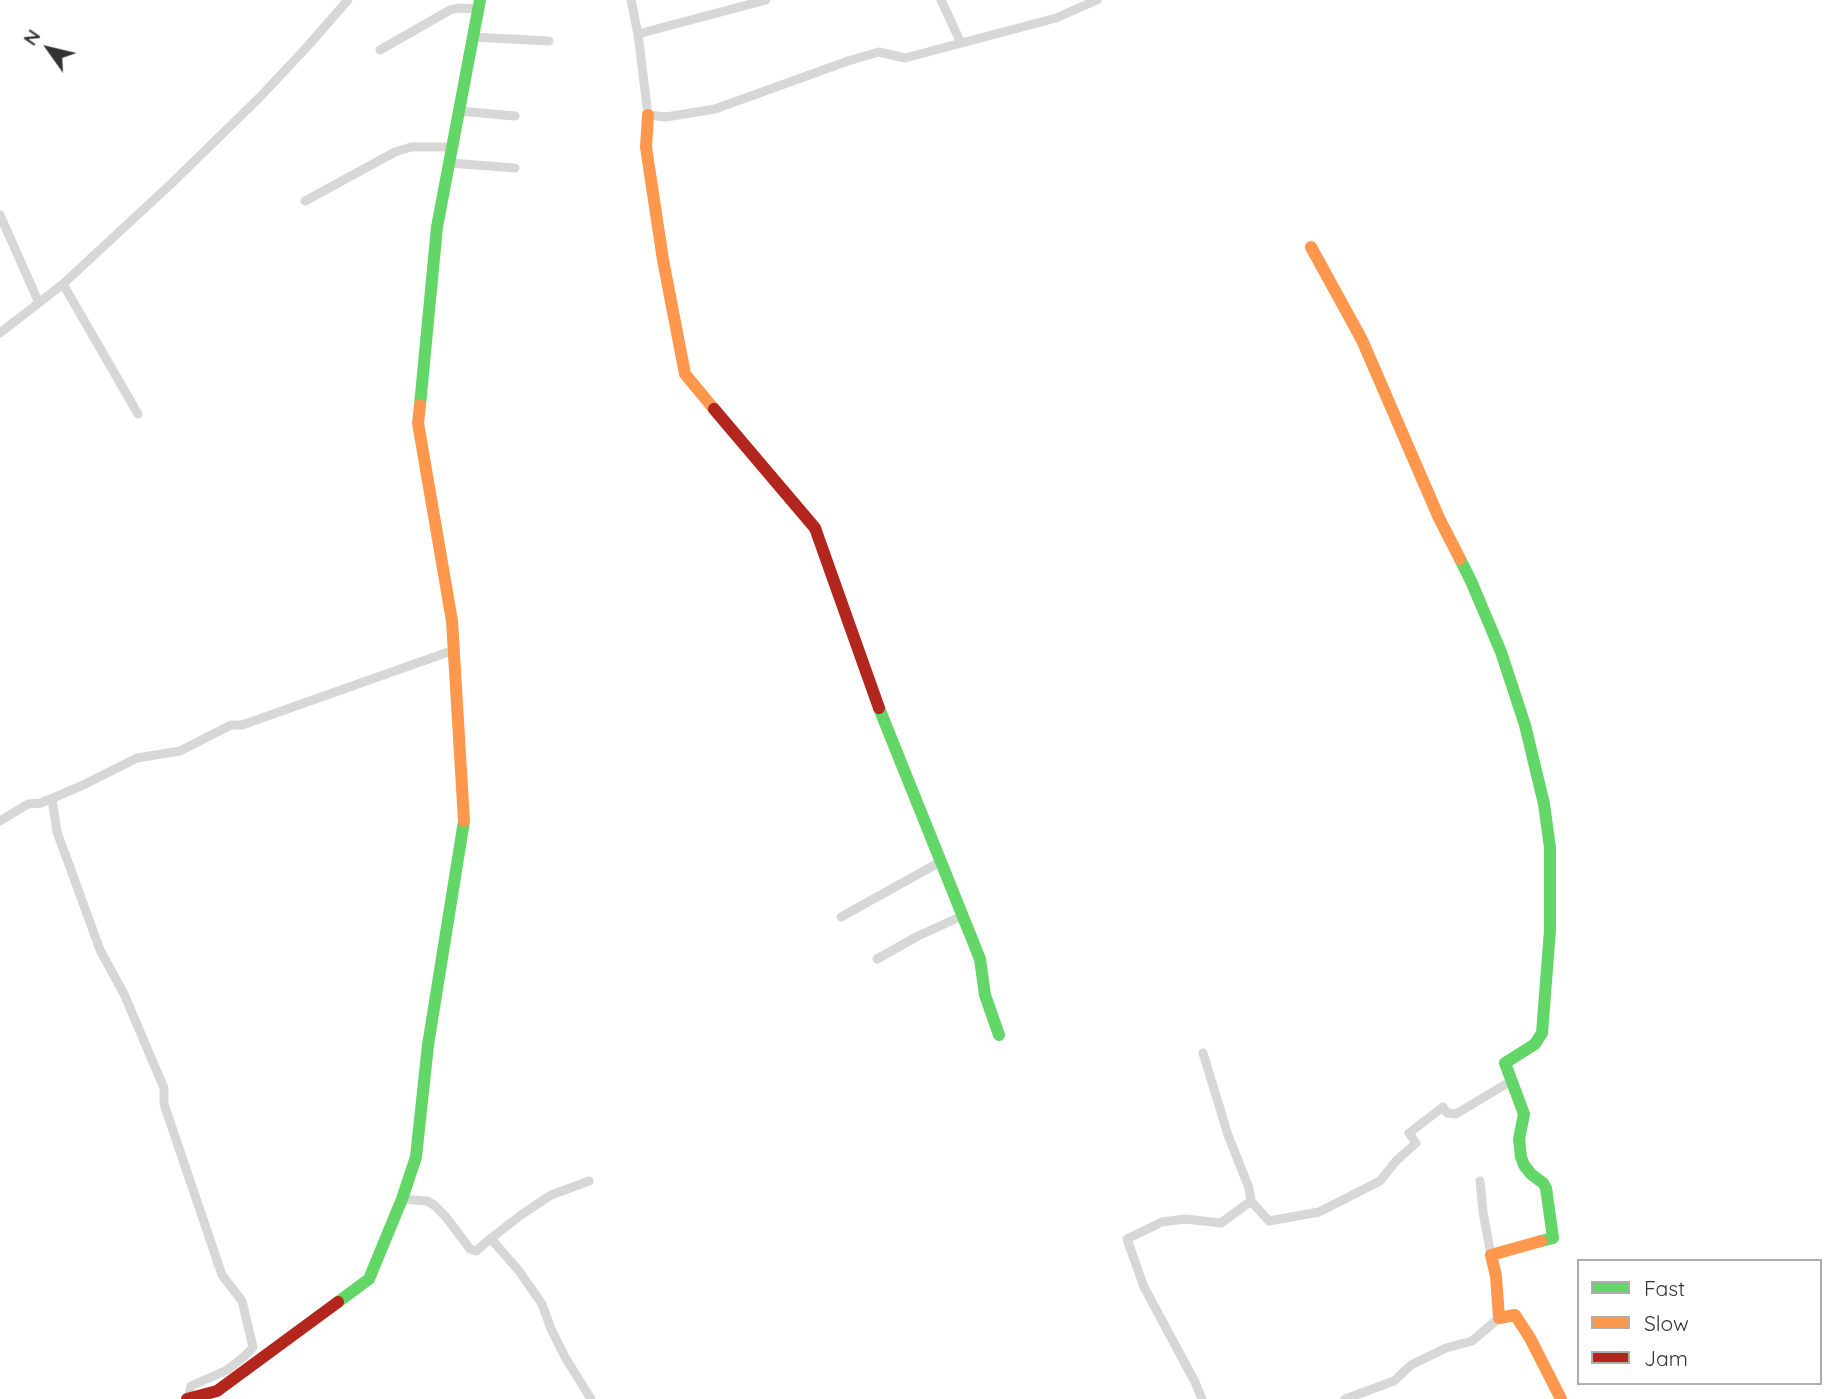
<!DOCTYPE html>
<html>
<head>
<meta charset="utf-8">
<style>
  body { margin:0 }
  #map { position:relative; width:1836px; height:1399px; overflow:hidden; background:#fff; font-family:Quicksand,sans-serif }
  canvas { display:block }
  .legend { position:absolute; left:1577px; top:1259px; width:245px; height:126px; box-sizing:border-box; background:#fff; border:2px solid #adadad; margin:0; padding:9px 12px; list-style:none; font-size:21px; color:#333 }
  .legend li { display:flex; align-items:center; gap:14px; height:35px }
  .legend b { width:35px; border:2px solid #adadad }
  .north { position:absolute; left:14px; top:14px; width:70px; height:70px; -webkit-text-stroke:5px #fff; paint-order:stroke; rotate:304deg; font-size:19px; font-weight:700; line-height:28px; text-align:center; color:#333 }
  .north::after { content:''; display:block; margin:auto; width:24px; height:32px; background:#333; clip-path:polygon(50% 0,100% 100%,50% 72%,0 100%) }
</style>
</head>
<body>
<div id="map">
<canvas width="1836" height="1399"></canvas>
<ul class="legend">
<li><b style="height:9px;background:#63d668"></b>Fast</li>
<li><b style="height:9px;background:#ff974d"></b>Slow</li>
<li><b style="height:9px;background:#b3261e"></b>Jam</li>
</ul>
<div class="north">N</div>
</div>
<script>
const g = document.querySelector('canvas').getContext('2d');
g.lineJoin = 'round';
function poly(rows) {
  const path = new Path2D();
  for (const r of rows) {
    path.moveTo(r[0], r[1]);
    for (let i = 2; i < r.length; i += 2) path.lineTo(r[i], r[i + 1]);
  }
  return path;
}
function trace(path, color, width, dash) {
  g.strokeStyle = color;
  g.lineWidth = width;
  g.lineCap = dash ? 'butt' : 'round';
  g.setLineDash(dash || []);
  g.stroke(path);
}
trace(poly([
  [631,0,638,34,648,115,666,117,715,109,848,61,879,52,905,58,1056,18,1097,0],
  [941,0,961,43],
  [638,34,766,0],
  [473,37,549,41],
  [380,50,450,10,458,8,479,9],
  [459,111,515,116],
  [450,163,515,168],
  [305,201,395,152,411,147,453,147],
  [0,215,39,303],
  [63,284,138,414],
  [0,333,63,284,173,182,260,97,306,48,348,0],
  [52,799,57,832,75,881,100,950,124,994,164,1088,164,1104,222,1275,242,1301,253,1347,247,1354,227,1370,191,1386,188,1399],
  [0,821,28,804,41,803,81,786,137,758,180,751,231,725,242,725,454,650],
  [841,917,940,862],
  [877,959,918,936,962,916],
  [1480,1181,1483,1212,1491,1255],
  [402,1199,427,1201,434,1205,446,1217,470,1249,476,1251,490,1239,493,1241,519,1271,542,1304,551,1329,565,1357,591,1399],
  [1251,1201,1269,1221,1319,1212,1380,1181,1396,1161,1416,1143,1409,1133,1443,1107,1447,1113,1456,1114,1511,1081],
  [490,1239,521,1215,551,1195,589,1181],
  [1202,1399,1195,1382,1144,1287,1127,1239,1162,1222,1185,1219,1221,1223,1251,1201,1249,1188,1228,1135,1203,1053],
  [1345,1399,1394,1381,1411,1365,1446,1348,1472,1341,1499,1318]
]), '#d7d7d7', 9);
trace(poly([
  [420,405,437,227,480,0],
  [1460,559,1471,581,1501,652,1525,725,1544,804,1550,848,1550,930,1542,1033,1535,1044,1505,1063,1524,1114,1519,1139,1521,1157,1524,1165,1531,1174,1543,1183,1546,1188,1553,1238,1541,1241],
  [879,708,980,959,985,995,999,1035],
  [338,1302,369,1279,402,1199,416,1157,428,1045,464,821]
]), '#63d668', 12);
trace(poly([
  [648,115,646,147,663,260,685,374,714,409],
  [1311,247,1362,340,1439,518,1460,559],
  [420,405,418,423,452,621,464,821],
  [1541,1241,1491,1255,1496,1276,1499,1318,1515,1315,1530,1338,1561,1399]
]), '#ff974d', 12);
trace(poly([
  [714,409,815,528,879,708],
  [187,1399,217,1391,338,1302]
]), '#b3261e', 12);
</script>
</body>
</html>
